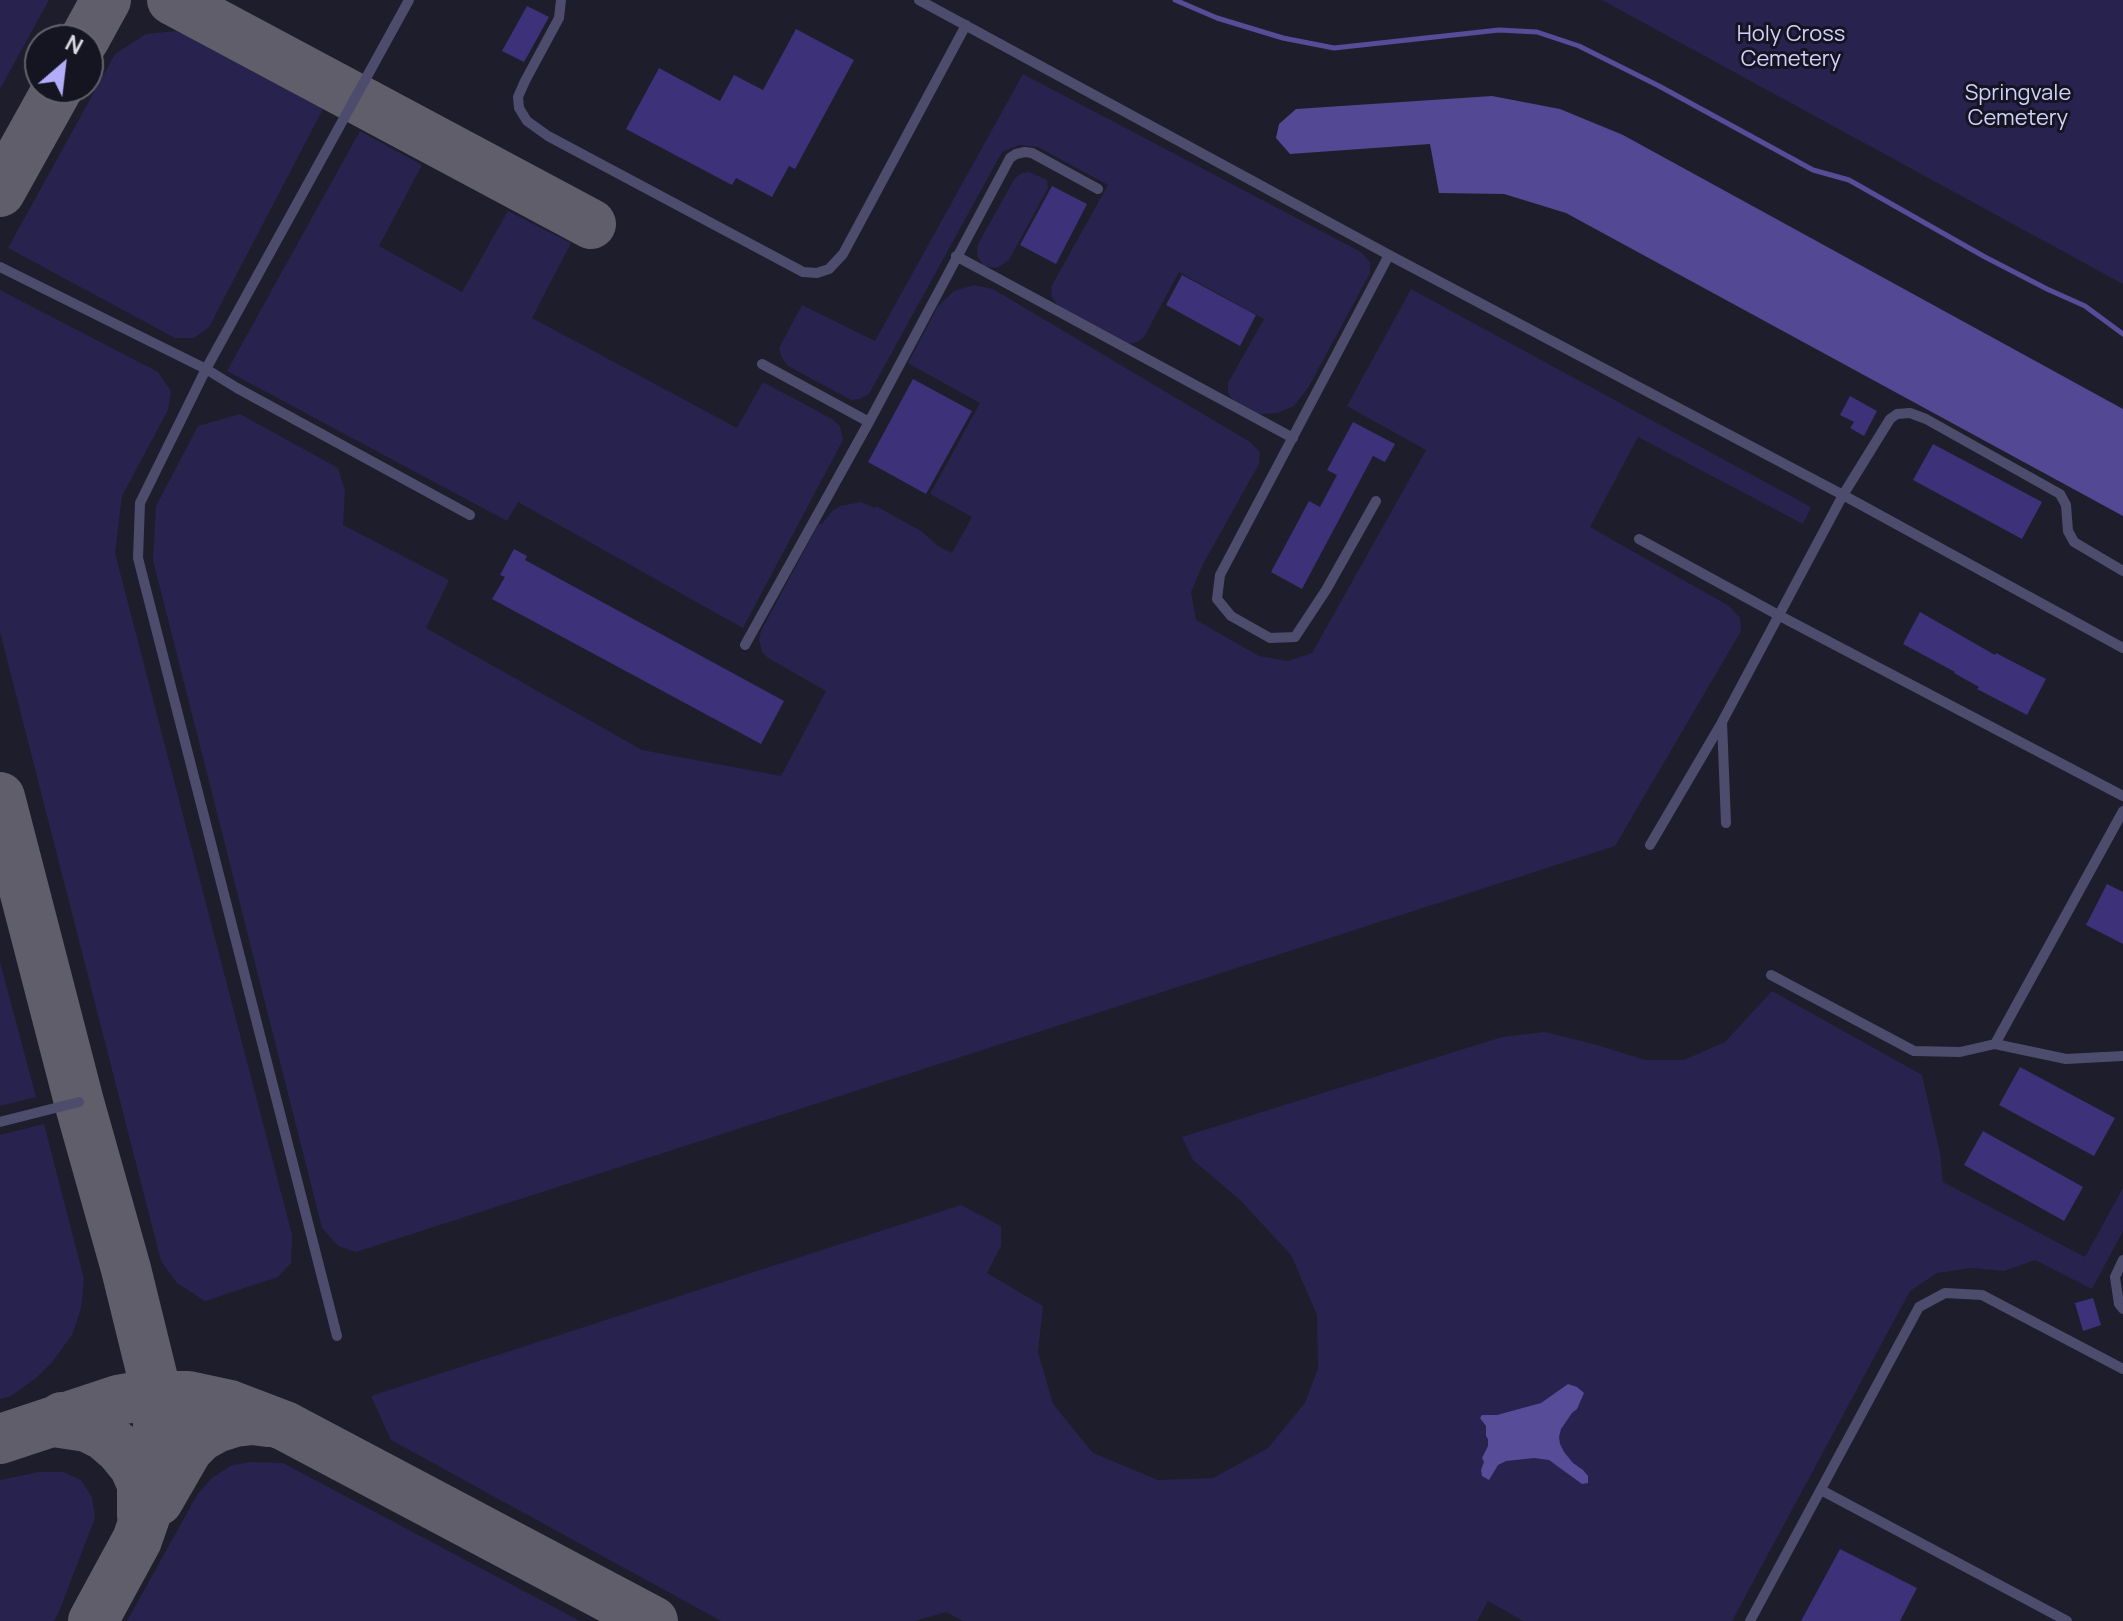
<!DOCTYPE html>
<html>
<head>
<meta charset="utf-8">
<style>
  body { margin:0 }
  #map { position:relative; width:2123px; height:1621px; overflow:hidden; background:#1e1d2b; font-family:Manrope,sans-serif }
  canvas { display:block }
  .north { position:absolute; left:24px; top:24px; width:80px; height:80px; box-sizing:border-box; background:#151421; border:2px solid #63636e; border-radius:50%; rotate:28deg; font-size:22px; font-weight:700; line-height:32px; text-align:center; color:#d9d9e2 }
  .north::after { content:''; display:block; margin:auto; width:28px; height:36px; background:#b2adf9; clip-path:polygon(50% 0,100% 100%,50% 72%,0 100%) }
</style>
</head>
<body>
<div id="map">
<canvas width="2123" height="1621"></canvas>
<div class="north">N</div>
</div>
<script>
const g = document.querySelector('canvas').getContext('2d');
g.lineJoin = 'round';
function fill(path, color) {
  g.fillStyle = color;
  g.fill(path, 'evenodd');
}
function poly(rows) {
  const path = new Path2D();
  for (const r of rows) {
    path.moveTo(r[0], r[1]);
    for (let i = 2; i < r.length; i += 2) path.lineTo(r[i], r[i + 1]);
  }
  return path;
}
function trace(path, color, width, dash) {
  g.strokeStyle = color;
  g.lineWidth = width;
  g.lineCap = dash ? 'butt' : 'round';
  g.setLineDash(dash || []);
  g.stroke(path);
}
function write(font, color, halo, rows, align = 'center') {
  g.font = font + ' Manrope,sans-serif';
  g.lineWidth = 6;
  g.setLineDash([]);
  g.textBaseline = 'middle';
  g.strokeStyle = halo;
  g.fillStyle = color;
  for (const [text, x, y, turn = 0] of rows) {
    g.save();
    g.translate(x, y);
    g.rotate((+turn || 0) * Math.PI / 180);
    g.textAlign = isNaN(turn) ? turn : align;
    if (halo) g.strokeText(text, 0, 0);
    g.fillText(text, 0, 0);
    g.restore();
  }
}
fill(poly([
  [0,0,49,0,0,89],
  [1602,0,2123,0,2123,284,1813,115],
  [177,31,323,109,209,327,194,338,175,338,8,248,115,54,146,34],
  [1023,74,1361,252,1370,262,1370,273,1308,388,1294,406,1277,413,1259,414,1232,399,1228,393,1228,383,1264,319,1179,272,1144,337,1137,342,1127,344,1058,306,1052,297,1051,287,1108,185,1038,147,1019,145,1002,152,869,394,860,399,851,400,788,366,782,358,779,348,802,305,875,341],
  [360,131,422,165,379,246,462,292,508,211,571,243,532,318,737,428,763,382,832,419,840,426,843,440,743,628,518,502,507,521,227,371],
  [1029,172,1047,180,1048,188,1009,260,997,268,984,266,977,256,978,244,1015,178,1022,173],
  [974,285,993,289,1250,442,1260,452,1259,464,1203,564,1191,592,1196,620,1259,656,1288,661,1312,653,1426,450,1347,406,1411,289,1811,507,1803,524,1638,437,1590,527,1729,606,1740,618,1741,631,1615,846,356,1252,338,1246,322,1228,153,560,156,506,198,426,240,414,338,468,345,491,343,525,449,580,426,628,642,750,781,776,826,691,768,658,762,652,759,639,761,631,819,523,822,524,832,511,841,506,861,502,875,508,876,506,921,531,938,546,952,553,972,517,930,494,980,403,908,363,938,306,954,291],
  [0,290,158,372,171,391,168,410,122,496,115,553,292,1235,291,1263,278,1277,205,1301,177,1283,161,1261,0,632],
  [0,962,36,1097,0,1106],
  [1772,991,1922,1075,1940,1153,1943,1182,2085,1257,2123,1188,2123,1231,2092,1289,2035,1260,2004,1271,1972,1268,1937,1273,1910,1291,1732,1621,1523,1621,1488,1601,1477,1621,963,1621,946,1612,915,1621,721,1621,391,1440,371,1396,961,1205,1001,1226,1001,1246,987,1273,1043,1306,1038,1352,1053,1404,1093,1453,1158,1480,1213,1478,1268,1448,1305,1403,1318,1368,1317,1315,1291,1255,1240,1200,1193,1160,1182,1137,1502,1037,1545,1032,1597,1045,1645,1060,1684,1060,1725,1042],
  [44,1124,84,1279,81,1308,72,1335,53,1361,36,1378,11,1396,0,1399,0,1135],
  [250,1462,283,1463,580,1621,127,1621,197,1495,212,1478,230,1466],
  [39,1472,63,1472,81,1480,92,1497,95,1518,60,1609,54,1621,0,1621,0,1480]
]), '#28224f');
fill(poly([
  [1492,96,1560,109,1623,135,2123,409,2123,516,1566,213,1504,194,1439,193,1430,144,1290,154,1276,138,1279,124,1296,109]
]), '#534893');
fill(poly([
  [1568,1384,1577,1387,1584,1393,1577,1409,1572,1413,1561,1429,1559,1437,1560,1444,1564,1452,1573,1463,1583,1470,1588,1476,1588,1483,1582,1484,1549,1460,1534,1458,1506,1461,1498,1465,1489,1480,1482,1476,1481,1470,1484,1462,1482,1458,1488,1446,1488,1439,1486,1436,1486,1426,1480,1418,1482,1415,1497,1415,1541,1403]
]), '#564c97');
trace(poly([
  [1175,0,1217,18,1283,38,1334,48,1499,30,1537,32,1579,46,1659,86,1813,170,1849,180,1985,257,2047,289,2085,306,2123,334]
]), '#564c97', 5);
trace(poly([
  [172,0,591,224],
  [84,40,106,0],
  [0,192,58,88],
  [0,797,79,1102,126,1269,157,1395,159,1463,152,1497,137,1540,93,1621],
  [62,1417,54,1422,87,1427,105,1436,120,1449,134,1466,142,1484,142,1516],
  [0,1439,118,1400,141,1396,188,1396,230,1405,285,1426,653,1621],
  [158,1501,188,1449,200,1437,216,1428,235,1422,252,1420,268,1422]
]), '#5f5e6a', 50);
fill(poly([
  [527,6,549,17,524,62,502,51],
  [796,29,854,60,795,169,789,166,772,197,736,178,732,185,626,129,659,68,720,101,734,75,763,90],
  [1052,186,1087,204,1056,264,1020,245],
  [1182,275,1256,315,1240,346,1166,305],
  [913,379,972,411,926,494,868,462],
  [1850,396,1877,411,1864,436,1850,428,1854,422,1840,415],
  [1353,422,1395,444,1385,462,1373,456,1302,589,1271,572,1309,501,1320,507,1337,475,1327,470],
  [1933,444,2042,502,2022,539,1913,480],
  [514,549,527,556,525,560,784,701,761,744,492,599,505,577,500,575],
  [1920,612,1995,655,1996,653,2046,679,2027,715,1977,689,1979,687,1954,673,1955,672,1903,644],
  [2107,884,2123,892,2123,944,2086,925],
  [2020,1067,2115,1118,2094,1156,1999,1105],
  [1983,1131,2083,1187,2064,1221,1964,1165],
  [2093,1298,2101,1325,2083,1331,2075,1303],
  [1840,1549,1917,1588,1900,1621,1801,1621]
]), '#3d3179');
trace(poly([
  [561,0,559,18,525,81,518,97,519,108,527,121,548,136,803,272,817,273,829,269,843,254,966,25],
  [919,0,1389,255,1843,495,2123,648],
  [956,256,1293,438],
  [0,267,206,369,237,388,470,515],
  [762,364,869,422],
  [1376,501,1326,590,1295,637,1270,638,1231,616,1217,599,1220,575,1389,255],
  [1639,539,1780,616,2123,796],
  [745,645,869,422,1010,158,1016,154,1025,152,1032,153,1098,189],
  [1726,823,1722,722,1843,495,1890,419,1897,414,1910,413,1926,419,2060,494,2066,505,2068,531,2074,542,2123,571],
  [1650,845,1721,724],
  [1771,975,1914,1051,1960,1052,1995,1044,2123,811],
  [1995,1044,2066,1059,2123,1056],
  [0,1122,79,1102],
  [2123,1260,2115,1277,2119,1304,2123,1309],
  [337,1336,138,558,140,503,206,369,409,0],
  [1821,1490,2067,1621],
  [1750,1621,1919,1307,1945,1293,1982,1295,2123,1369]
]), '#4e4c6d', 10);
write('22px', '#d2d0fb', '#151421', [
  ["Holy Cross",1791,35],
  ["Cemetery",1791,60],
  ["Springvale",2018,94],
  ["Cemetery",2018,119]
]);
</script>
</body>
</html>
